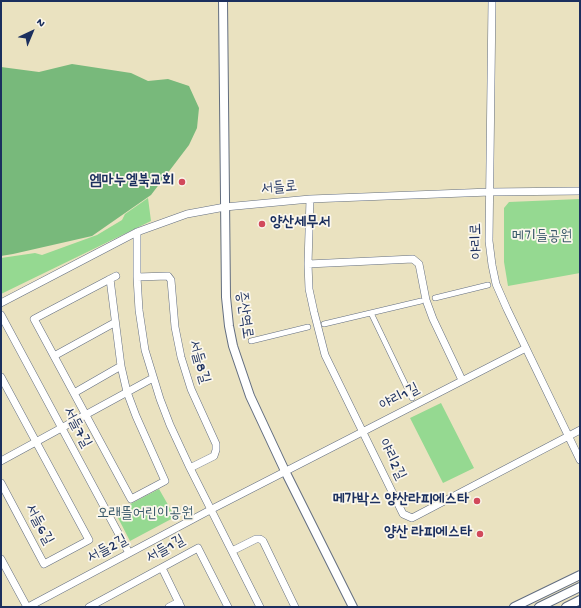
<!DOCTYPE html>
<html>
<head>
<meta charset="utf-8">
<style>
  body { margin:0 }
  #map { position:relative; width:581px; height:608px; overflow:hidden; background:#eae2c0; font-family:"Gochi Hand",sans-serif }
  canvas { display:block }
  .frame { position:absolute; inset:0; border:2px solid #1b2f5e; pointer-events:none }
  .north { position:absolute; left:12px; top:12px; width:40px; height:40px; -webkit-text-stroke:3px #fbf7ec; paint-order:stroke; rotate:44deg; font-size:11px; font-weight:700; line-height:16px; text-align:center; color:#1b2f5e }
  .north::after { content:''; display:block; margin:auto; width:14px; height:18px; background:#1b2f5e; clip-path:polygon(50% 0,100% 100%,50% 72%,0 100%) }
</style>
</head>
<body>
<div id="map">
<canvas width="581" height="608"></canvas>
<div class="frame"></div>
<div class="north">N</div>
</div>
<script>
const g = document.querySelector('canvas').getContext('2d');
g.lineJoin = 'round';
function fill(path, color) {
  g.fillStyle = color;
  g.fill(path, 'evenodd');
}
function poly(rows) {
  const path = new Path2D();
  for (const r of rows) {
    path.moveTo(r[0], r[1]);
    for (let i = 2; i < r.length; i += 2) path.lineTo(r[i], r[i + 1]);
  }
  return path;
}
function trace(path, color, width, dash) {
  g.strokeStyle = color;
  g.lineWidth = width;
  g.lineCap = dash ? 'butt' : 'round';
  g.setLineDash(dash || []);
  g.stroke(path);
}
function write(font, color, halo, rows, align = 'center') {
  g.font = font + ' "Gochi Hand","Poor Story",sans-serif';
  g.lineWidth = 3.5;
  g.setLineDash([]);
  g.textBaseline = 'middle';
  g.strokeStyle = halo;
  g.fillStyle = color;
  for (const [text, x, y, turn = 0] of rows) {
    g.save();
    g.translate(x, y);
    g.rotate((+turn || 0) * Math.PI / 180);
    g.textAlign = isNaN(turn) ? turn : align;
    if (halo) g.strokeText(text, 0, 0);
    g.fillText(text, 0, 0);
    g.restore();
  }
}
fill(poly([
  [148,198,151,221,1,294,1,258,35,253,42,255,97,235,122,220,125,214],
  [580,199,580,273,508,286,504,262,504,208,509,202],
  [441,403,474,468,443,483,410,418],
  [159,489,175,517,130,541,115,512]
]), '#95d991');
fill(poly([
  [72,64,131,73,148,81,168,79,189,86,199,108,197,128,189,145,151,195,92,236,13,254,1,256,1,67,39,72]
]), '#78b97b');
const pedestrian = poly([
  [435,298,488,285],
  [371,313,412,398],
  [324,324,421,301],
  [251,341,308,327]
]);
const minor = poly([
  [492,1,489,241,492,265,496,284,507,309,580,460],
  [310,199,308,264,309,289,314,312,325,355,403,514,412,518,580,430],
  [137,232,137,277,139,310,145,350,160,399,170,425,190,468],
  [308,264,413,259,419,264,426,300,433,319,462,380],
  [137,277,168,276,171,280,175,327,181,357,191,389,216,444,216,450,214,456,190,468,260,607],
  [110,279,121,366,127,392,136,416,165,481,131,499,34,319,110,279,116,276],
  [1,303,137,232,187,214,225,207,310,199,490,192,580,191],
  [1,315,129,553],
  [54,356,114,323],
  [1,377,89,540,44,564,1,483],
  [74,393,121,366],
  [1,461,153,378],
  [232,551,256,539,260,539,263,541,295,607],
  [1,559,27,607],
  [162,568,181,607],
  [28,607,212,509,526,348],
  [89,607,198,548,228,607],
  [169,607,179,602]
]);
const tertiary = poly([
  [223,1,226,297,229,326,233,346,250,396,285,471,353,607],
  [514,607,580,575],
  [539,607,580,587],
  [566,607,580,600]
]);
trace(pedestrian, '#636e80', 6);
trace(minor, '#636e80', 8);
trace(tertiary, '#636e80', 10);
trace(pedestrian, '#fff', 5);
trace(minor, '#fff', 7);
trace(tertiary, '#fff', 8);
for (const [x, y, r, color] of [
  [182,182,4,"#d1495b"],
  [262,224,4,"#d1495b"],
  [477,501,4,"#d1495b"],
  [480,534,4,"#d1495b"]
]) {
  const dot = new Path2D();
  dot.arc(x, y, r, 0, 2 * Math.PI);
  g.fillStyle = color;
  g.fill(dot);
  trace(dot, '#fbf7ec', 1.5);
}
write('bold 15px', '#1b2f5e', '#fbf7ec', [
  ["엠마누엘북교회",174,182],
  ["양산세무서",270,224,"left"],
  ["메가박스 양산라피에스타",469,501],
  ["양산 라피에스타",472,534]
], 'right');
write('15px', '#1b2f5e', '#fbf7ec', [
  ["서들로",279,189,-5],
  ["야리로",478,241,-92],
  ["증산역로",243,315,82],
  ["서들8길",198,362,74],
  ["야리1길",400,398,-27],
  ["서들7길",76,428,62],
  ["야리2길",391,460,64],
  ["서들6길",38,525,62],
  ["서들2길",108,550,-28],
  ["서들1길",166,550,-29]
]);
write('15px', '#3a5a6b', '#fbf7ec', [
  ["메기들공원",542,238],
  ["오래뜰어린이공원",145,515]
]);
</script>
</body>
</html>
